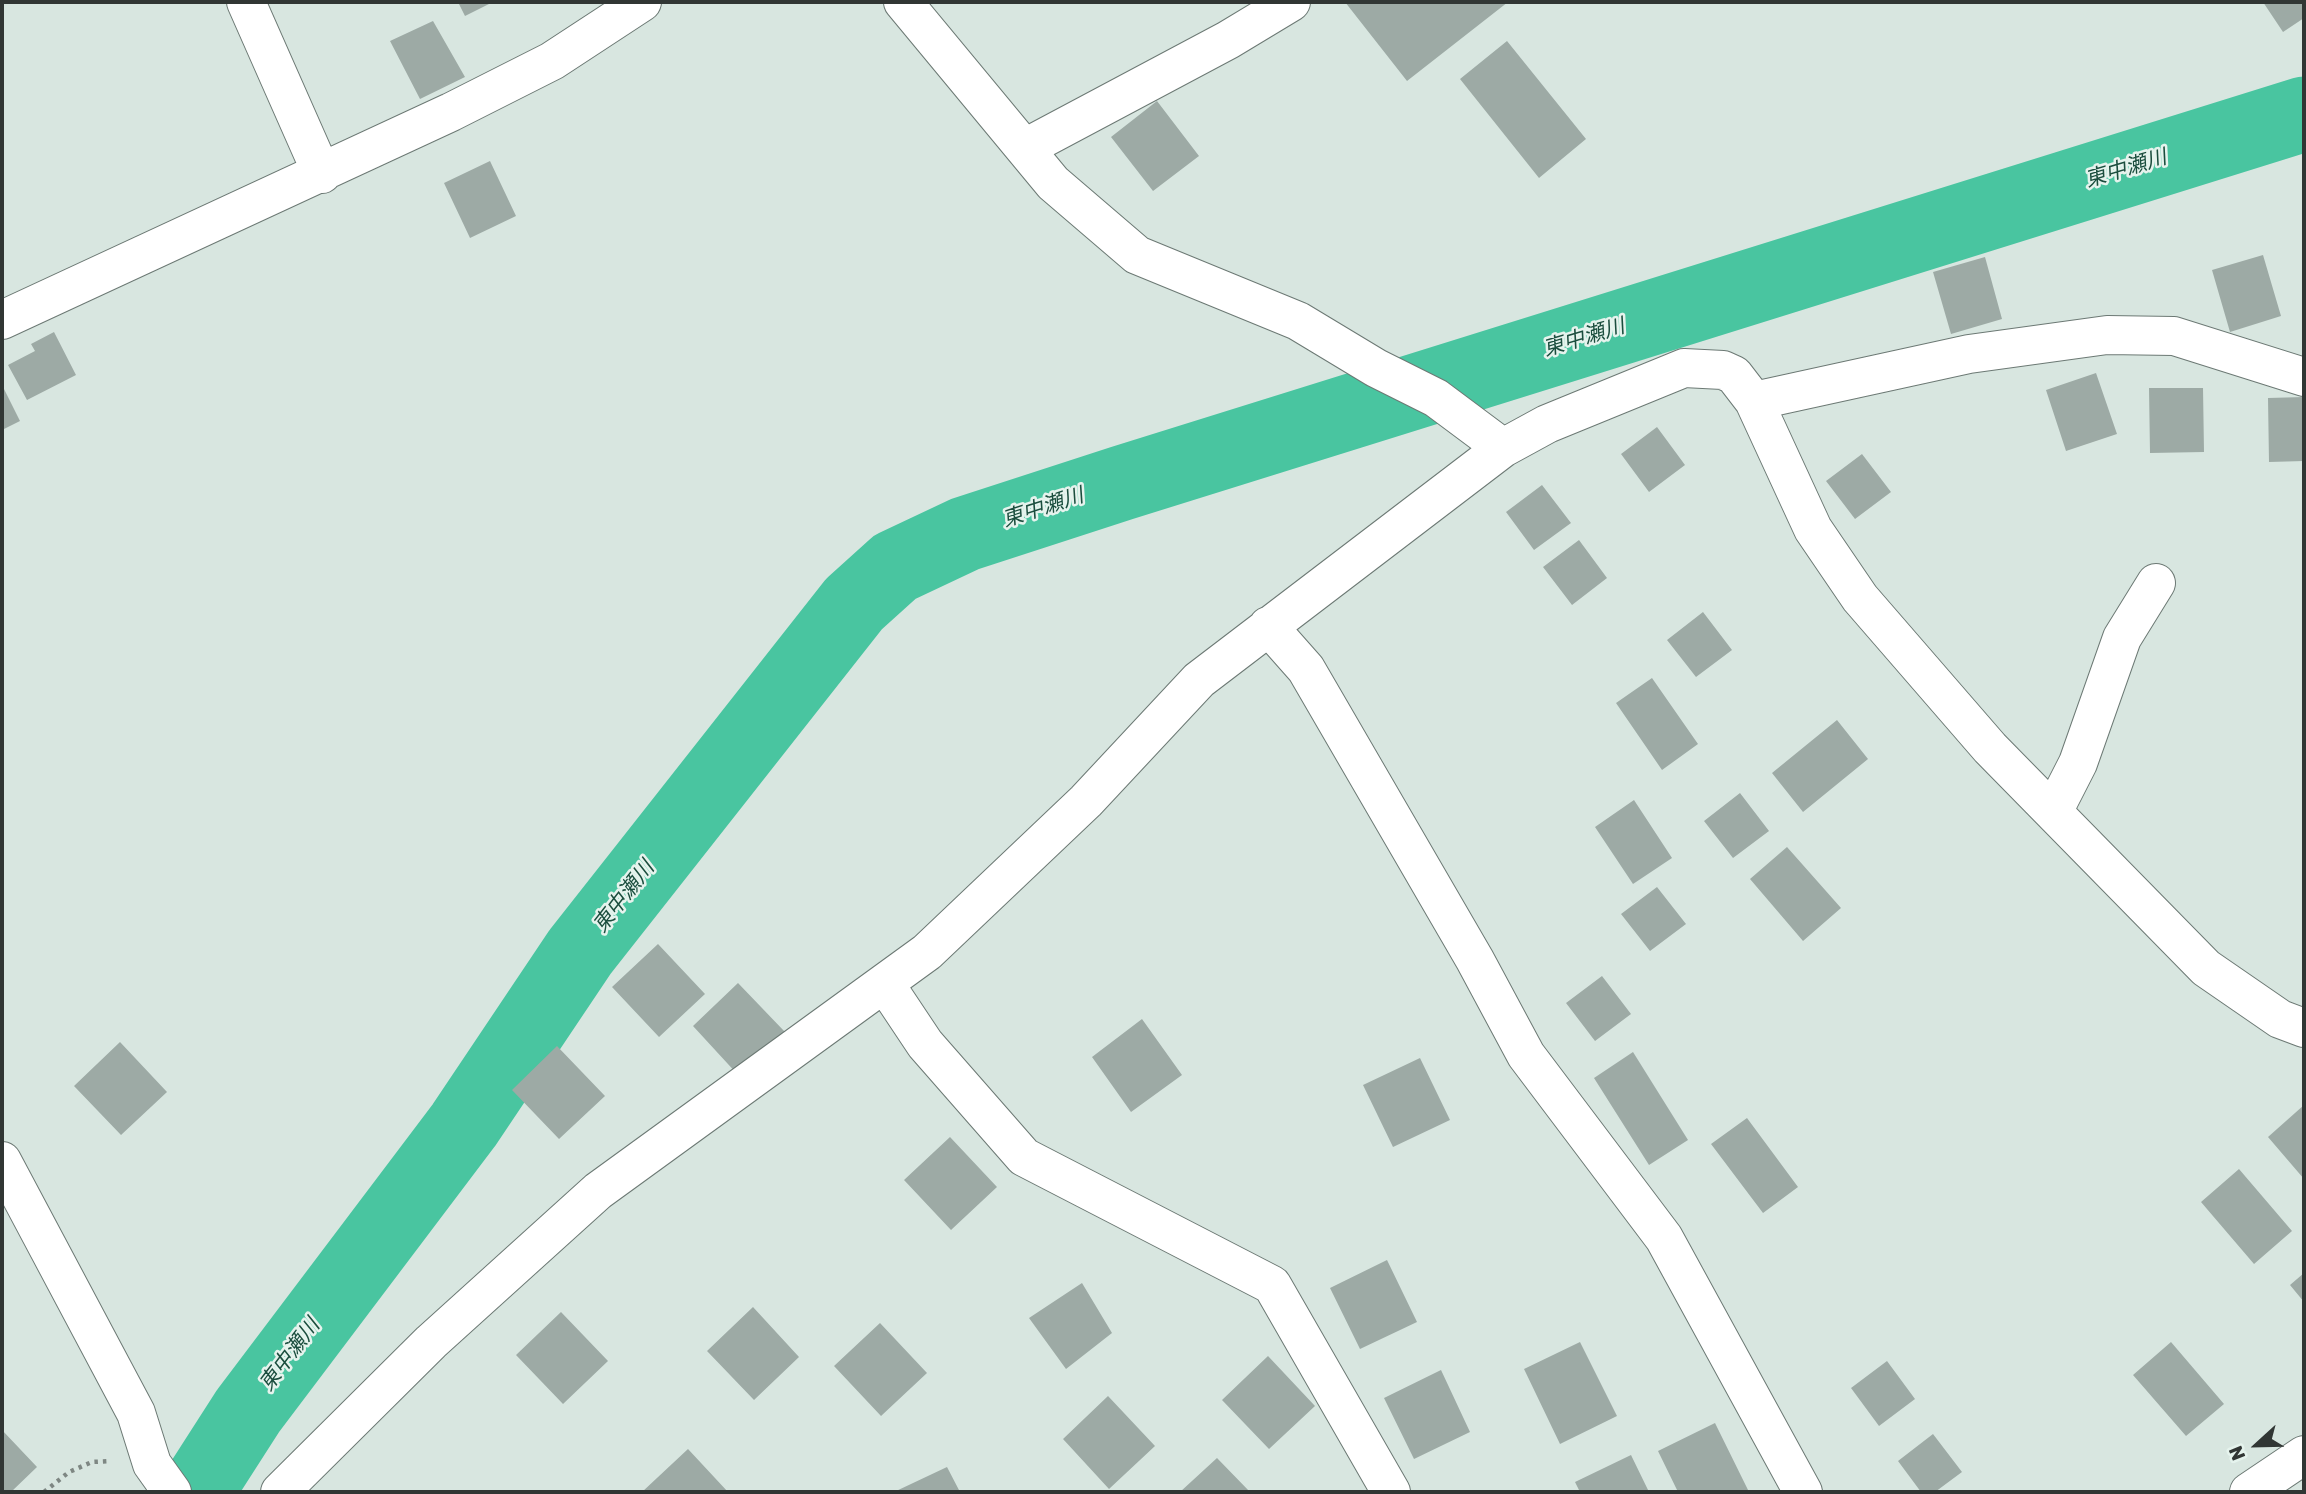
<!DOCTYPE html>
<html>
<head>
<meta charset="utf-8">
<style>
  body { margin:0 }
  #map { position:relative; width:2306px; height:1494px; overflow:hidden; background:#d8e6e0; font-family:Rubik,sans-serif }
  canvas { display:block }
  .frame { position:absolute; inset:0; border:4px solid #313634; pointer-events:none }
  .north { position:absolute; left:2222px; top:1410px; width:70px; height:70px; -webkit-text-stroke:5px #e5f3ed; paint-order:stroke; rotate:248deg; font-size:19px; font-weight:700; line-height:28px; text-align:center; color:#313634 }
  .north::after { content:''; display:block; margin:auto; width:24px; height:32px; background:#313634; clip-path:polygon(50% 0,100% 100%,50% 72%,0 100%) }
</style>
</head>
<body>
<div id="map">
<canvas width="2306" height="1494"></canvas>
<div class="frame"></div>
<div class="north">N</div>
</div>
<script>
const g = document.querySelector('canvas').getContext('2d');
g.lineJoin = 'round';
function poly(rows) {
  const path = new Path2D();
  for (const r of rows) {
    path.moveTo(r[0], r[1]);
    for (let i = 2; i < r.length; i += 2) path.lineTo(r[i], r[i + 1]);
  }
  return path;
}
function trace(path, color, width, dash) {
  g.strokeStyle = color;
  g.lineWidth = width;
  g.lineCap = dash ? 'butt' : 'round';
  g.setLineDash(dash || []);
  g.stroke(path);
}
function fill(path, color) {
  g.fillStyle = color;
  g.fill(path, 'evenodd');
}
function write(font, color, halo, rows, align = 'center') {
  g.font = font + ' Rubik,"Noto Sans JP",sans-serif';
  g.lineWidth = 5;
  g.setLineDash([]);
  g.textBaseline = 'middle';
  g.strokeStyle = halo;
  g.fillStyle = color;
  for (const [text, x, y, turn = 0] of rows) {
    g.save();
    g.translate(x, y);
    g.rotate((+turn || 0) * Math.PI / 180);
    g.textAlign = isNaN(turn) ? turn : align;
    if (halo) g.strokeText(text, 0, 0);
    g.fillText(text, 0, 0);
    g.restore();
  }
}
trace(poly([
  [196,1492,248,1411,464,1125,580,952,854,604,895,567,965,534,1122,483,2304,114]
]), '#49c5a0', 75);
fill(poly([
  [458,2,493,2,465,16],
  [1345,2,1508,2,1407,81],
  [2263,2,2304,2,2304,18,2283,32],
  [433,21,465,77,420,99,390,41],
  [1507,41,1586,139,1539,178,1460,79],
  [1157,101,1199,156,1153,191,1111,137],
  [490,161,516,216,470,238,444,183],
  [2263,255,2281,316,2230,332,2212,270],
  [1985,257,2002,319,1951,334,1933,272],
  [54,332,76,375,27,400,8,365,35,351,31,344],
  [2096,373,2117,434,2066,451,2046,390],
  [2,385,20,421,2,430],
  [2149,388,2203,388,2204,452,2150,453],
  [2304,397,2304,461,2269,462,2268,398],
  [1657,427,1685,465,1649,492,1621,454],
  [1862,454,1891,492,1855,519,1826,481],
  [1542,485,1571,523,1534,550,1506,512],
  [1579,540,1607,578,1572,605,1543,567],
  [1703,612,1732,650,1696,677,1667,640],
  [1652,678,1698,744,1662,770,1616,703],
  [1837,720,1868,759,1803,812,1772,773],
  [1740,793,1769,831,1733,858,1704,821],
  [1634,800,1672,858,1633,884,1595,827],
  [1787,847,1841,908,1803,941,1750,879],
  [1657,887,1686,924,1650,951,1621,914],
  [658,944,705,994,659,1037,612,987],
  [1602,976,1631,1014,1595,1041,1566,1003],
  [738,983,785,1032,739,1076,693,1026],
  [1142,1019,1182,1075,1131,1112,1092,1057],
  [120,1042,167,1092,121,1135,74,1086],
  [557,1046,605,1096,559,1139,512,1090],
  [1633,1052,1688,1140,1649,1165,1594,1078],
  [1420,1058,1450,1120,1393,1147,1363,1085],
  [2304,1105,2304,1179,2268,1137],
  [1747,1118,1798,1187,1763,1213,1711,1144],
  [950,1137,997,1187,951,1230,904,1180],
  [2239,1169,2292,1231,2254,1264,2201,1202],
  [1387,1260,1417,1322,1360,1349,1330,1288],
  [2304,1273,2304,1302,2290,1285],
  [1082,1283,1112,1333,1066,1369,1029,1318],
  [753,1307,799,1357,754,1400,707,1351],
  [561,1312,608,1361,563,1404,516,1355],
  [880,1323,927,1373,881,1416,834,1366],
  [1580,1342,1617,1416,1560,1444,1524,1369],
  [2171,1342,2224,1404,2186,1436,2133,1375],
  [1268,1356,1315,1406,1269,1449,1222,1400],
  [1887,1361,1915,1399,1879,1426,1851,1388],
  [1441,1370,1470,1432,1414,1459,1384,1398],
  [1108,1396,1155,1446,1109,1489,1063,1439],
  [1715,1423,1749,1492,1678,1492,1658,1451],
  [2,1430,37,1467,11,1492,2,1492],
  [1933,1434,1962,1472,1935,1492,1921,1492,1898,1461],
  [688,1449,728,1492,642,1492],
  [1631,1455,1649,1492,1580,1492,1575,1482],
  [1217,1458,1250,1492,1180,1492],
  [947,1467,960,1492,894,1492]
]), '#9daaa5');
const minor = poly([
  [246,2,322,174],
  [903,2,1053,183,1137,255,1298,321,1376,368,1436,398,1503,448],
  [1025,148,1228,40,1291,2],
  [2,320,451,112,552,61,642,2],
  [1754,401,1969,354,2107,335,2174,336,2304,377],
  [1268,626,1306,669,1475,960,1526,1055,1664,1238,1803,1492],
  [2053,812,2078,763,2122,638,2156,583],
  [885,984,925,1044,1024,1157,1272,1285,1391,1492],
  [2,1161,136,1413,152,1464,172,1492],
  [280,1492,431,1342,598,1191,927,952,1086,801,1199,680,1503,448,1547,424,1684,368,1723,370,1734,375,1754,401,1813,529,1860,598,1990,748,2206,968,2280,1019,2304,1028],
  [2249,1492,2304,1455]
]);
trace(minor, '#6c7974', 40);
trace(poly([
  [44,1492,69,1472,92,1462,110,1461]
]), '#7e8783', 4.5, [3.5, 5]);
trace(minor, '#fff', 38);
write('italic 21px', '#1b4e3e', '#e5f3ed', [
  ["東中瀬川",2126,169,-17],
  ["東中瀬川",1584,338,-17],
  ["東中瀬川",1043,508,-18],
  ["東中瀬川",624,897,-52],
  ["東中瀬川",290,1355,-53]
]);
</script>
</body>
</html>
